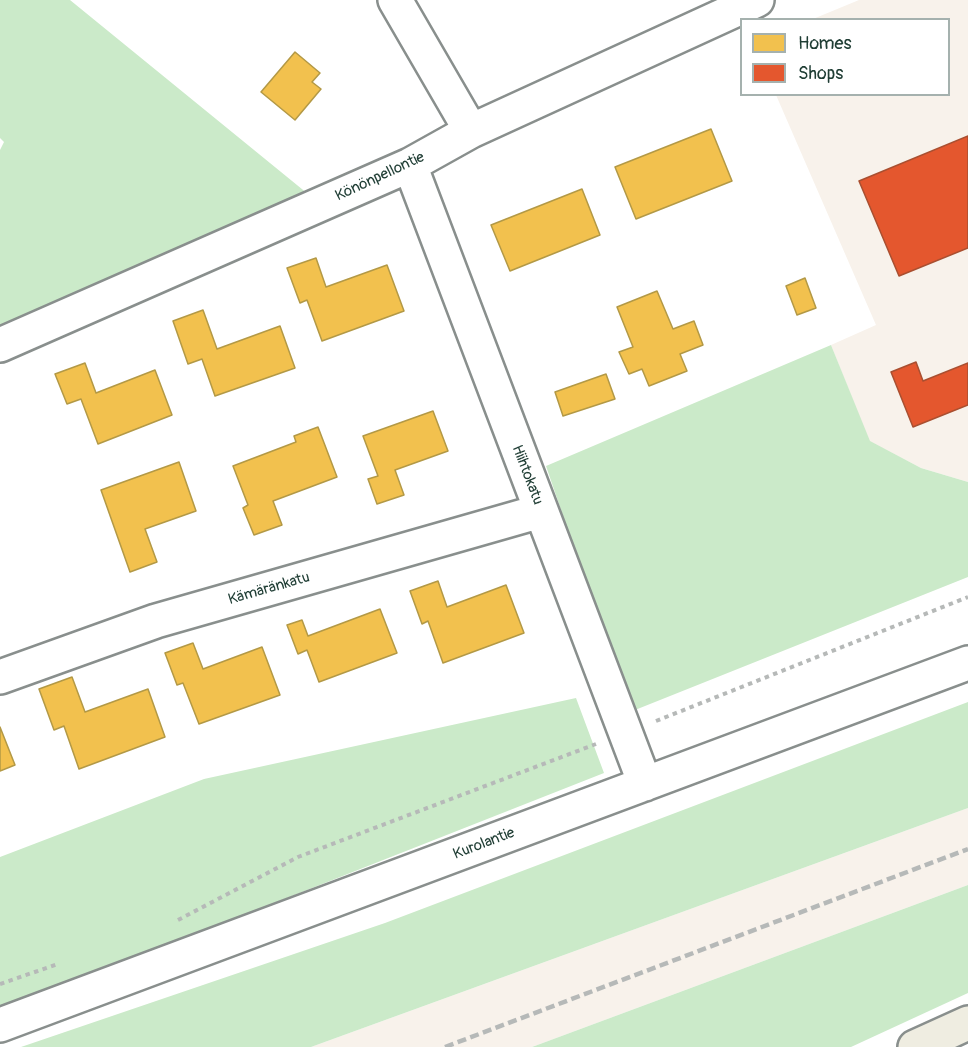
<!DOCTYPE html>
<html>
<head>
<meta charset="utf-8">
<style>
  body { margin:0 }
  #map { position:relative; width:968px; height:1047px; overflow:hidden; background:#fff; font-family:Pangolin,sans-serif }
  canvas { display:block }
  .legend { position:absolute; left:740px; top:18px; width:210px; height:78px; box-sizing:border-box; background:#fff; border:2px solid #a5b1ae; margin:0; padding:8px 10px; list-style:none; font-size:18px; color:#1f3d34 }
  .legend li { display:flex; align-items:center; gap:12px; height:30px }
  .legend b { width:30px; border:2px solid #a5b1ae }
</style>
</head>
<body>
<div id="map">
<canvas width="968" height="1047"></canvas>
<ul class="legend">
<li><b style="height:16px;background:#f2c14e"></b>Homes</li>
<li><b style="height:16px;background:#e4572e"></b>Shops</li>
</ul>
</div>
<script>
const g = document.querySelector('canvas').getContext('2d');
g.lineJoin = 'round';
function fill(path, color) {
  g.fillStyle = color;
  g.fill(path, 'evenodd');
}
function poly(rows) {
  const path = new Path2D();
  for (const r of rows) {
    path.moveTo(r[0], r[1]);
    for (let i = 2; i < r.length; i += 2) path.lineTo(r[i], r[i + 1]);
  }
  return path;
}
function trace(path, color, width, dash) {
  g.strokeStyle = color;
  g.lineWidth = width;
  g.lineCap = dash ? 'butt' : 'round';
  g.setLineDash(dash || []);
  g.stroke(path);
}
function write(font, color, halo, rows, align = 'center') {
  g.font = font + ' Pangolin,sans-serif';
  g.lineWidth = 6;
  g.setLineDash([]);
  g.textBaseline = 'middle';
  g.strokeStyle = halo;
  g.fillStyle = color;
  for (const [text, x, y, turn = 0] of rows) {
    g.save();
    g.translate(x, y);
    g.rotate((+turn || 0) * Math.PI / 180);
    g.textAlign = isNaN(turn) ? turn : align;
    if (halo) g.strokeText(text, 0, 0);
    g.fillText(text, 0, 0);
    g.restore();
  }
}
fill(poly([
  [859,0,968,0,968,482,921,468,869,441,831,345,876,325,776,95,948,94,948,20,813,19],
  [968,808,968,885,532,1047,311,1047]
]), '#f8f2eb');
fill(poly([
  [0,0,70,0,308,194,0,326,0,150,4,142,0,138],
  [831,345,870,441,921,468,968,482,968,577,630,712,546,466],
  [576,698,604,773,0,1011,0,857,204,779],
  [968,702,968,808,311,1047,21,1047,385,923],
  [968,885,968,993,851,1047,532,1047]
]), '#cbeac9');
const homes = poly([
  [295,52,320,73,312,82,321,89,295,120,261,92,295,52],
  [711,129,732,181,636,219,615,167,711,129],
  [582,189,600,235,510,271,491,225,582,189],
  [316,258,326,287,387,265,404,311,322,341,307,300,300,303,287,268,316,258],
  [805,278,816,308,797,315,786,286,805,278],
  [657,291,673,329,694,321,703,345,680,354,687,371,649,386,642,369,629,374,619,352,633,347,617,307,657,291],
  [203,310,217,349,280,326,295,368,215,396,202,359,188,364,173,321,203,310],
  [85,363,96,393,155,370,172,415,98,444,81,399,67,404,55,374,85,363],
  [606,374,615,399,563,416,555,392,606,374],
  [433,411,448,451,395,470,404,495,377,504,368,479,378,476,363,436,433,411],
  [318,427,337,477,273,501,282,525,254,535,243,508,248,505,233,466,296,442,294,436,318,427],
  [179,462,196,511,145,529,157,562,130,572,101,490,179,462],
  [438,581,447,607,506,585,524,633,443,663,428,621,422,624,410,591,438,581],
  [380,609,397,653,319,682,307,650,298,654,287,625,302,620,308,636,380,609],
  [193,643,203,669,262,647,280,695,199,724,183,683,177,685,165,653,193,643],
  [72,677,85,712,148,689,165,737,79,769,64,726,54,730,39,689,72,677],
  [0,727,15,765,0,771,0,727]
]);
fill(homes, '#f2c14e');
trace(homes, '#b39946', 1.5);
const shops = poly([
  [968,136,968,248,899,276,859,181,968,136],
  [916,362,923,381,968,363,968,405,913,427,891,372,916,362]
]);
fill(shops, '#e4572e');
trace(shops, '#a94f30', 1.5);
const minor = poly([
  [395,0,471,131],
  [410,165,645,784],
  [0,345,410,165,471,131,757,0],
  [0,677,156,621,541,511],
  [0,1025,968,663]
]);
const highway = poly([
  [915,1047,968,1023]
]);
trace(minor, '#898f8d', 38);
trace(highway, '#898f8d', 38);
trace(poly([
  [656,721,968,597],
  [178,920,298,857,596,744],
  [0,984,58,964]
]), '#b6b9b8', 4, [4.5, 4.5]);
trace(minor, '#fff', 33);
trace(highway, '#efede1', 33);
trace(poly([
  [445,1047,968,849]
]), '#b6b9b8', 4.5, [9, 4.5]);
write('15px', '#1f3d34', '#fff', [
  ["Könönpellontie",380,177,-25],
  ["Hiihtokatu",527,475,69],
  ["Kämäränkatu",269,589,-16],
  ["Kurolantie",484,844,-21]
]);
</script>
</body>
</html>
